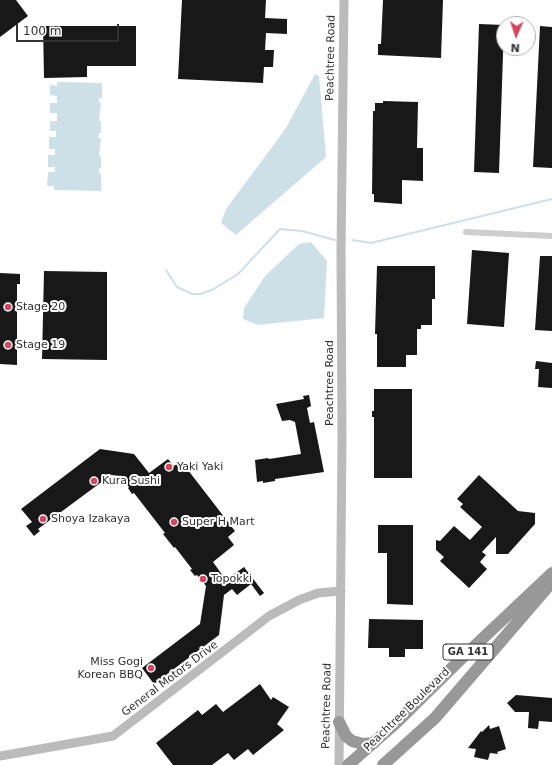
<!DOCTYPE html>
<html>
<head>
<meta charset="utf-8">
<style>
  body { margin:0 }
  #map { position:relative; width:552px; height:765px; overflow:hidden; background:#fff; font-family:"DejaVu Sans",sans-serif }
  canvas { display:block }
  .north { position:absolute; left:496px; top:16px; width:40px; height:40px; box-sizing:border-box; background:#fff; border:1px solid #adadad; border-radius:50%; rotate:183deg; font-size:11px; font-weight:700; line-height:16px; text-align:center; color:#313131 }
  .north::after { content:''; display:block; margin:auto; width:14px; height:18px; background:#d6465f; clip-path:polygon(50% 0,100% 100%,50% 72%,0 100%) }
  .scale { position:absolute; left:16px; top:24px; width:103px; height:18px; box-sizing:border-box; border:2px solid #313131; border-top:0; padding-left:5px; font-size:12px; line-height:14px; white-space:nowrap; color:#313131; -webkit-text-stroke:3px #fff; paint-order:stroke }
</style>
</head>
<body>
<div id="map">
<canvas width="552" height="765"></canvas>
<div class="north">N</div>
<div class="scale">100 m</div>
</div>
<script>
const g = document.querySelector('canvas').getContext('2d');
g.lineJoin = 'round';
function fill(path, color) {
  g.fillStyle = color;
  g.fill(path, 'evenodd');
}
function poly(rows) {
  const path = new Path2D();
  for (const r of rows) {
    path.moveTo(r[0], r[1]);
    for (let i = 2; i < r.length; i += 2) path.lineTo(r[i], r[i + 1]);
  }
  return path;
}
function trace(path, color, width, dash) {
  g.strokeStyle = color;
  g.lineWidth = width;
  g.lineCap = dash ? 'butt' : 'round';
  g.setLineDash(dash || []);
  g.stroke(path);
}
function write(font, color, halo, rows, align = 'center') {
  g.font = font + ' "DejaVu Sans",sans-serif';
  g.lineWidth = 4;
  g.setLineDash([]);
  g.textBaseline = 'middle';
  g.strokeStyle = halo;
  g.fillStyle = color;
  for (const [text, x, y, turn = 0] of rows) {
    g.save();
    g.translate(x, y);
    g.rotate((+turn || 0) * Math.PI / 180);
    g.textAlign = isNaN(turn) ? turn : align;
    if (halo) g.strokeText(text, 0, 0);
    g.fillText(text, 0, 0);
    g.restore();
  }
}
fill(poly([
  [315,74,319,76,326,157,236,235,221,223,226,209,286,128],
  [57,82,102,83,102,98,99,98,99,102,101,103,99,121,101,121,101,133,99,133,98,138,101,138,99,156,101,156,101,168,99,168,99,173,101,173,101,191,54,190,54,186,47,186,48,172,55,172,55,167,48,167,48,155,55,155,55,149,49,149,49,137,56,137,56,131,50,131,50,121,57,121,57,113,50,113,50,103,57,103,57,96,50,95,50,85,57,86],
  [311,242,327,261,324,318,258,325,243,319,244,308,265,276,299,244]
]), '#cde0e8');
trace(poly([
  [352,240,371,243,552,199],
  [166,270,177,287,192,294,200,294,212,290,238,274,280,229,302,231,335,240]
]), '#cde0e8', 2);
fill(poly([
  [0,0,16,0,28,16,0,37],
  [182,0,266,0,265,18,287,19,287,34,266,33,265,50,274,50,273,67,264,67,263,83,178,79],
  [383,0,443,0,441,58,378,55,378,44,381,44],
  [479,24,504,25,499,173,474,172],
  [43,26,136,26,136,66,87,66,87,77,44,78],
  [540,26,552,27,552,168,533,167],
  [383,101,418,102,417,148,423,148,423,181,402,180,402,204,374,202,374,194,372,194,373,111,375,111,375,103,383,103],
  [472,250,509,253,504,327,467,324],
  [540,256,552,256,552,331,535,330],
  [377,266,435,266,435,299,432,299,432,325,421,325,421,329,417,329,417,355,406,355,406,367,377,367,377,334,375,334],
  [44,271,107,272,107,360,42,359],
  [0,273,20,274,20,284,17,284,17,365,0,364],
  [536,361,552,363,552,388,538,387,539,369,535,369],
  [374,389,412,389,412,478,374,478,374,417,372,417,372,411,374,411],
  [309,395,311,406,307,408,310,423,314,422,324,472,275,479,275,481,263,483,263,481,257,482,255,460,268,458,269,459,301,454,295,422,290,420,282,421,276,404,304,399,303,396],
  [100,449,134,454,149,473,168,459,174,466,181,461,235,531,228,537,234,545,213,562,226,580,244,567,264,593,260,596,251,584,237,595,232,589,224,595,219,635,154,684,142,668,200,624,206,586,197,575,195,576,190,570,192,569,175,547,174,548,163,534,165,533,134,493,132,494,128,488,129,487,121,476,111,475,38,529,40,531,34,536,26,526,32,522,21,509],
  [479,475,518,511,535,513,535,524,508,554,496,554,496,537,482,552,486,555,480,562,487,569,469,588,440,561,444,557,436,550,436,540,440,541,454,526,470,540,482,527,460,507,463,504,457,499],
  [378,525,413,525,413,605,387,604,387,553,378,553],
  [369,619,423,620,423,649,405,649,405,657,389,657,389,648,368,648],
  [260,684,271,700,273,697,289,707,277,724,284,730,253,755,248,749,234,760,228,753,212,765,173,765,156,743,198,710,202,715,216,704,223,712],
  [516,695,552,698,552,722,539,721,538,729,528,728,529,712,515,712,507,703],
  [489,725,490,729,499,726,506,749,497,752,498,754,490,753,488,760,474,757,476,749,468,748,481,731,482,732]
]), '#181818');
trace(poly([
  [466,232,552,236]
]), '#cecece', 6);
trace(poly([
  [0,756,113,736,269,616,299,600,318,593,341,591],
  [339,765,342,440,341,251,344,0]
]), '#bbb', 9);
trace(poly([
  [339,722,346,736,352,741,363,744,374,743],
  [348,765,396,723,463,657,552,573],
  [383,765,435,718,552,582]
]), '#989898', 12);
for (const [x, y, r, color] of [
  [8,307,4,"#d6465f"],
  [8,345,4,"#d6465f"],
  [169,467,4,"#d6465f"],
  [94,481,4,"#d6465f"],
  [43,519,4,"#d6465f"],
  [174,522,4,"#d6465f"],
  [203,579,4,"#d6465f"],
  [151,668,4,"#d6465f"]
]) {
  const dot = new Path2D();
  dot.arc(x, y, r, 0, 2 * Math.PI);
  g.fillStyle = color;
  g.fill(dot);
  trace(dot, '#fff', 1.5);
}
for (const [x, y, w] of [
  [468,652,50]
]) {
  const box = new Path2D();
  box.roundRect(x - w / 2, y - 8, w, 16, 3);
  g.fillStyle = '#fff';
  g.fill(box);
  trace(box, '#313131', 1);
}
write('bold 10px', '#313131', null, [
  ["GA 141",468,652]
]);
write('11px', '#313131', '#fff', [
  ["Peachtree Road",331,58,-89],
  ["Peachtree Road",330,383,-90],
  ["General Motors Drive",170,679,-37],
  ["Peachtree Road",327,706,-89],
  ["Peachtree Boulevard",407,710,-44]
]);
write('11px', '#313131', '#fff', [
  ["Stage 20",16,307],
  ["Stage 19",16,345],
  ["Yaki Yaki",177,467],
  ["Kura Sushi",102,481],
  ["Shoya Izakaya",51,519],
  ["Super H Mart",182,522],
  ["Topokki",211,579],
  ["Miss Gogi",143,662,"right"],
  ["Korean BBQ",143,675,"right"]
], 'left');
</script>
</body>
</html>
